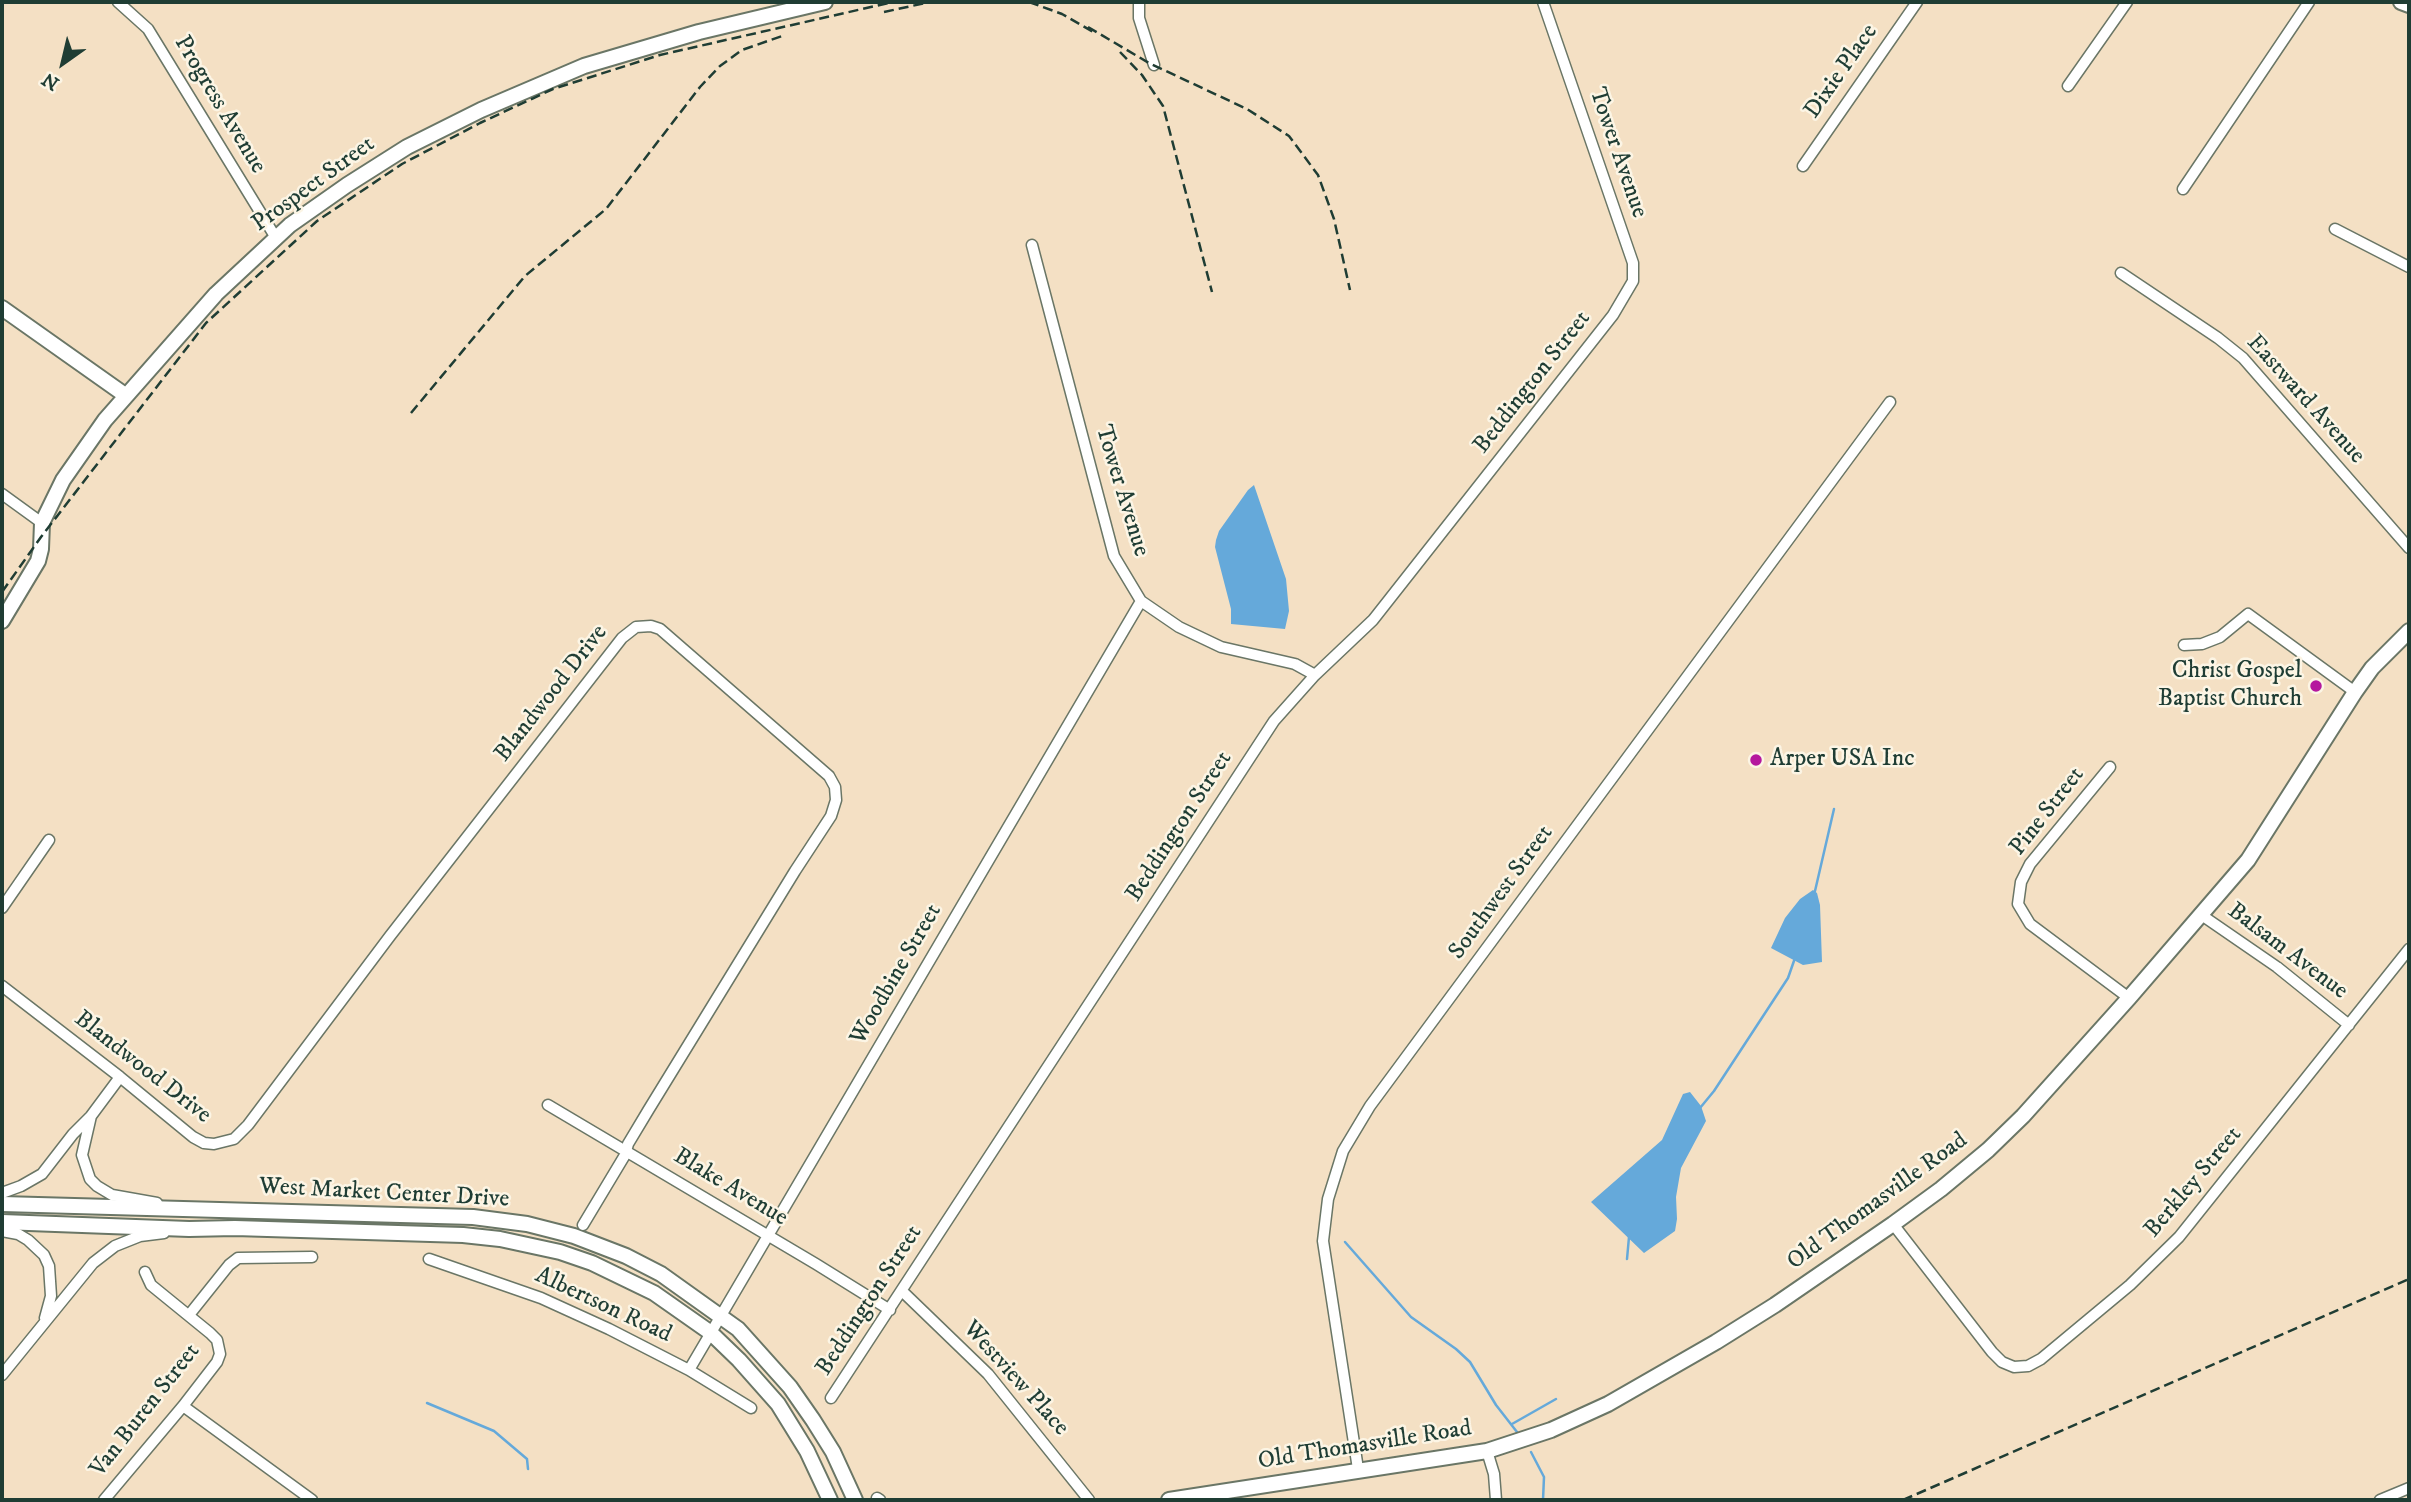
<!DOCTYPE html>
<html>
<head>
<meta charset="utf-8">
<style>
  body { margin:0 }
  #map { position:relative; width:2411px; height:1502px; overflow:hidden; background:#f4e0c4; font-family:"IM FELL DW Pica",serif }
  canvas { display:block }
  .frame { position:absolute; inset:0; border:4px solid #1f3d34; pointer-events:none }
  .north { position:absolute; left:28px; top:28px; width:70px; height:70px; -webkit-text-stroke:5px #fcf5e5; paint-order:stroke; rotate:214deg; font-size:19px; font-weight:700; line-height:28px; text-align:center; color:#1f3d34 }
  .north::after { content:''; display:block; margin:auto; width:24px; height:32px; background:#1f3d34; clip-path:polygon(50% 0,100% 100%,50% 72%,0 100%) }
</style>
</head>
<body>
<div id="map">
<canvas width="2411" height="1502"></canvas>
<div class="frame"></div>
<div class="north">N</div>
</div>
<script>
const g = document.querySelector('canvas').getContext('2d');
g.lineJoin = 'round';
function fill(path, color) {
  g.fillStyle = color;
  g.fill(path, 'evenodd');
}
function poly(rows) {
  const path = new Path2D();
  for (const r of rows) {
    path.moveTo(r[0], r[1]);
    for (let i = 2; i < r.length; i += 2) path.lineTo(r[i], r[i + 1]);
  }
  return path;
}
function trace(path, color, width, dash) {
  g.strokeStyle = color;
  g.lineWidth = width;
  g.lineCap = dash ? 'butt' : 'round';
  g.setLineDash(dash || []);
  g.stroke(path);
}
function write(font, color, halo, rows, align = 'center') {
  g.font = font + ' "IM FELL DW Pica",serif';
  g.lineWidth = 5;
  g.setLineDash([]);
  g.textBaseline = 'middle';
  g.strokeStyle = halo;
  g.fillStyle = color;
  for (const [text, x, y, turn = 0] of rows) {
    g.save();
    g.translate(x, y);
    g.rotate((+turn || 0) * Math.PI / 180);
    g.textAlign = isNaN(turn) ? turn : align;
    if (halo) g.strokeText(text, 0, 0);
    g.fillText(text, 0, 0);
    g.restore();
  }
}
fill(poly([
  [1254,485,1286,579,1289,611,1285,629,1231,624,1231,609,1215,547,1216,540,1219,531,1248,490],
  [1813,890,1817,893,1820,905,1822,962,1803,965,1771,948,1785,918,1800,899],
  [1690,1092,1701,1106,1706,1121,1681,1168,1676,1197,1677,1219,1675,1231,1644,1253,1591,1202,1662,1140,1683,1094]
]), '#65a9da');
trace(poly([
  [1815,891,1834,809],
  [1700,1108,1714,1091,1788,978,1795,958],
  [1345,1242,1411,1317,1456,1349,1470,1362,1496,1405,1517,1432],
  [1627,1259,1629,1237],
  [427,1403,494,1431,527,1459,528,1469],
  [1512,1424,1556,1399],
  [1531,1452,1544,1477,1543,1500]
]), '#65a9da', 2.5);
const street = poly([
  [118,2,148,29,276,238],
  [1139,2,1139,18,1154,65],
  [2068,86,2127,2],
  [1803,166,1917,2],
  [2183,189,2309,2],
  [2335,229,2409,267],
  [1032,245,1114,556,1141,601,1179,627,1221,647,1295,664,1315,675],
  [2121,273,2218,338,2243,358,2409,548],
  [2,494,42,523],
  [2184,645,2202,644,2220,637,2248,614,2355,692],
  [2110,767,2030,864,2021,882,2018,904,2030,924,2129,998],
  [2,908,49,840],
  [2200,914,2277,967,2349,1025],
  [2,986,120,1077,193,1137,204,1143,214,1144,234,1139,248,1125,390,936,622,638,636,627,651,626,660,629,829,776,835,787,836,800,831,816,795,871,649,1109,628,1144,625,1155,583,1225],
  [548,1105,816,1264,890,1310],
  [91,1116,82,1155,90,1179,97,1186,112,1195,157,1203],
  [2,1193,21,1186,42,1174,73,1134,91,1116,120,1077],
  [1893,1224,1992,1352,2002,1362,2014,1367,2028,1366,2041,1359,2130,1285,2179,1237,2409,949],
  [2,1231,18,1234,28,1240,44,1255,49,1266,51,1296,45,1318],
  [429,1259,541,1298,609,1329,689,1370,751,1408],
  [902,1291,988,1374,1089,1500],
  [189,1315,229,1265,238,1258,312,1257],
  [689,1370,1141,601],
  [2,1375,93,1263,115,1246,140,1236,164,1233],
  [831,1398,1274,721,1315,675,1373,620,1613,315,1633,281,1633,263,1543,2],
  [183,1406,312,1500],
  [1487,1451,1494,1474,1496,1500],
  [1358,1469,1323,1241,1328,1199,1343,1151,1370,1106,1890,402],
  [877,1498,880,1500],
  [104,1500,183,1406,217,1362,220,1354,217,1340,210,1333,151,1285,145,1272],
  [2380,1500,2409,1488]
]);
const secondary = poly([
  [2401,2,2409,5],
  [2,308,125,395],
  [2,621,38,561,41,549,42,523,63,480,105,420,216,294,290,225,347,185,407,147,481,110,584,66,699,32,825,2],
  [2,1204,473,1217,527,1224,574,1236,626,1256,661,1274,738,1329,790,1387,813,1420,833,1452,855,1500],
  [2,1222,189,1229,235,1228,463,1235,500,1239,560,1252,592,1263,654,1293,711,1333,739,1360,778,1404,807,1451,830,1500],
  [1169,1500,1487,1451,1551,1430,1608,1404,1716,1342,1775,1305,1893,1224,1941,1189,1988,1150,2023,1116,2129,998,2248,860,2355,692,2372,668,2409,631]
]);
trace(street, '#6a7666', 13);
trace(secondary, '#6a7666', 18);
trace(street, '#fff', 10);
trace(secondary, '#fff', 14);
trace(poly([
  [1029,2,1062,14,1095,33],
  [884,12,930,2],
  [1088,27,1149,63,1247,109,1289,136,1318,175,1334,219,1350,290],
  [1120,52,1142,75,1163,106,1212,292],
  [411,413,525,276,606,209,700,87,720,66,742,50,785,35],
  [2,592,41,537,206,323,317,221,402,164,480,123,553,89,660,55,893,2],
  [1903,1500,2409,1279]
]), '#1f3d34', 2.5, [10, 5]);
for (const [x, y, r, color] of [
  [2316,686,7,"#b5179e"],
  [1756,760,7,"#b5179e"]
]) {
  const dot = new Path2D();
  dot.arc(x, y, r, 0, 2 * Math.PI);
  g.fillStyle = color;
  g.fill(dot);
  trace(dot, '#fcf5e5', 2.5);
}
write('24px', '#1f3d34', '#fcf5e5', [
  ["Dixie Place",1842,72,-55],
  ["Progress Avenue",219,105,59],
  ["Tower Avenue",1617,153,71],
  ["Prospect Street",314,185,-36],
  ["Beddington Street",1533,383,-52],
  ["Eastward Avenue",2305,400,48],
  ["Tower Avenue",1121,491,73],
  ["Blandwood Drive",552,694,-52],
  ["Pine Street",2048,812,-52],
  ["Beddington Street",1180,827,-57],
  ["Southwest Street",1502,893,-54],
  ["Balsam Avenue",2287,952,37],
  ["Woodbine Street",897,975,-60],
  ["Blandwood Drive",142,1068,38],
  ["Berkley Street",2194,1183,-50],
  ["Blake Avenue",730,1188,31],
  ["West Market Center Drive",384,1194,3],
  ["Old Thomasville Road",1878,1202,-36],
  ["Beddington Street",870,1301,-57],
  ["Albertson Road",603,1306,25],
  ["Westview Place",1015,1379,48],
  ["Van Buren Street",146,1411,-52],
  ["Old Thomasville Road",1365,1446,-9]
]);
write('24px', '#1f3d34', '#fcf5e5', [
  ["Christ Gospel",2302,672],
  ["Baptist Church",2302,700],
  ["Arper USA Inc",1770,760,"left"]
], 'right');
</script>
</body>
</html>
